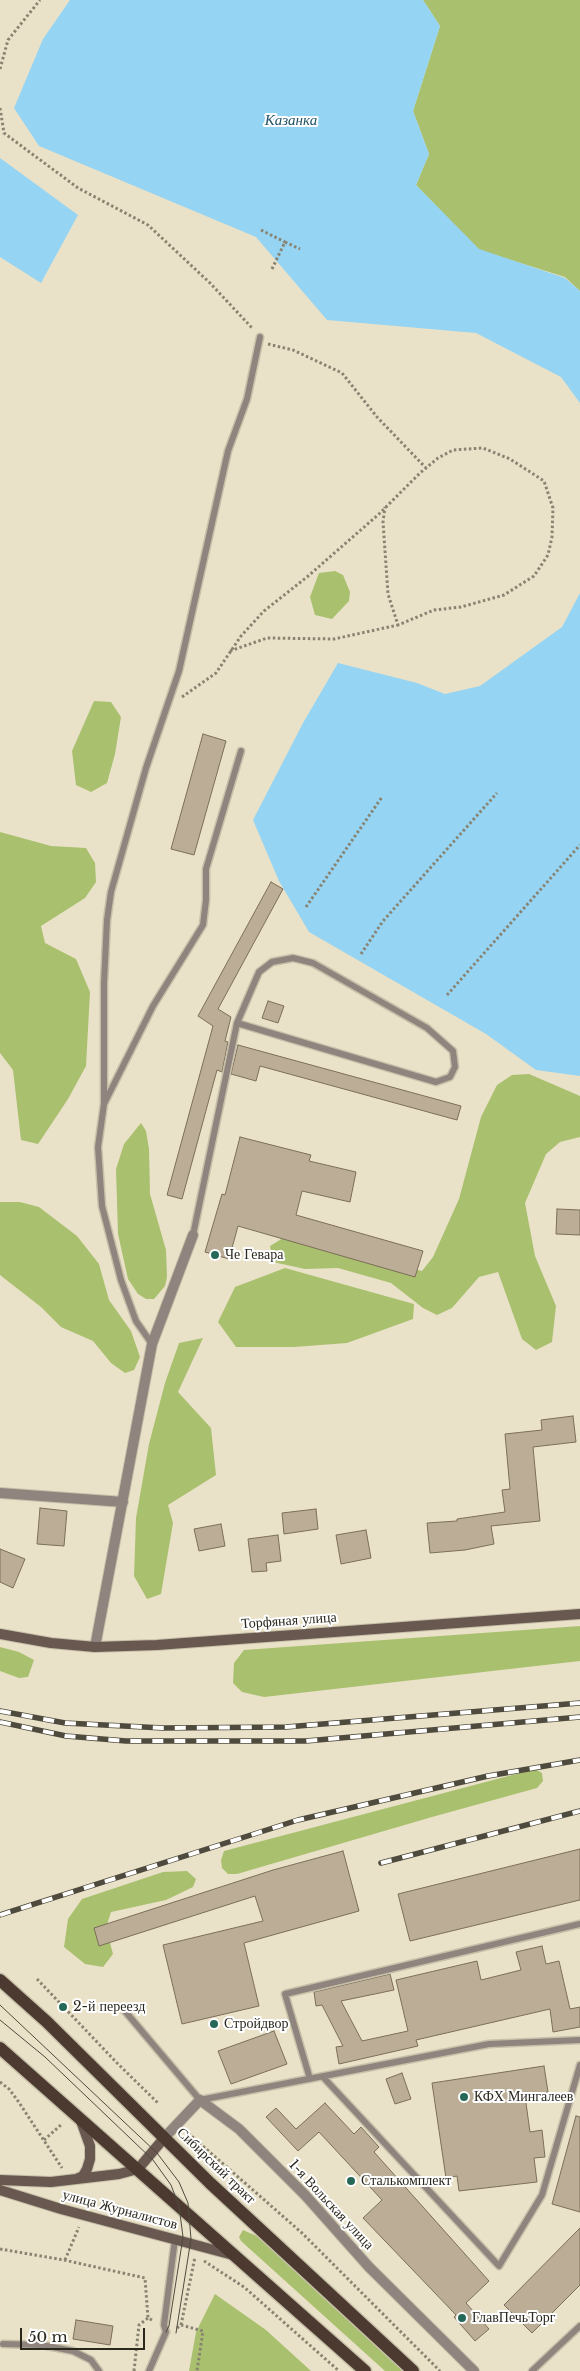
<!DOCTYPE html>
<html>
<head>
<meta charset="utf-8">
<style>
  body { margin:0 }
  #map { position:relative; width:580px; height:2371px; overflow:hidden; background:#eae2c8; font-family:"Libre Baskerville",serif }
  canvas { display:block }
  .scale { position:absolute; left:20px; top:2328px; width:125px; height:22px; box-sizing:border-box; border:2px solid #2a271d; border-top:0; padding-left:6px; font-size:15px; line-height:18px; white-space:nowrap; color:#2a271d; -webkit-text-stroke:4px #fff; paint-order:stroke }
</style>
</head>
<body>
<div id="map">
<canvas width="580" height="2371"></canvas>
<div class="scale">50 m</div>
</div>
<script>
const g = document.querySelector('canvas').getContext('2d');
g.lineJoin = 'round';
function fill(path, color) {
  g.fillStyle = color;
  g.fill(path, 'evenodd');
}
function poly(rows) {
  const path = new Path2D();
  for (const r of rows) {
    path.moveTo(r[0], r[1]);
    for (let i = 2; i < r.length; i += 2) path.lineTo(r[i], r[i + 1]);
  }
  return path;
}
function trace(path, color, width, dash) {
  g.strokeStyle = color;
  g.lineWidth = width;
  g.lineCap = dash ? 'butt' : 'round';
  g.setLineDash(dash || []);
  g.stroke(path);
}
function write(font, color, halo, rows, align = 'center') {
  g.font = font + ' "Libre Baskerville",serif';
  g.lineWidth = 4;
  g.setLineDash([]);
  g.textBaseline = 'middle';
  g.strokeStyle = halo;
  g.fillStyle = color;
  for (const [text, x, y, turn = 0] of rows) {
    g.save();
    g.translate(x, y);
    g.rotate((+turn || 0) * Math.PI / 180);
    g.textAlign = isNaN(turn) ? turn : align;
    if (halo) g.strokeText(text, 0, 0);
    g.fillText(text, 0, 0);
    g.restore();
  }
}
fill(poly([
  [423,0,580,0,580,291,565,277,479,250,416,185,429,154,413,111,440,26],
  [335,571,343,575,350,592,349,601,332,619,315,615,310,597,319,573],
  [94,701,111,702,121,717,115,754,107,783,91,792,76,785,72,751],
  [0,832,51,846,86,848,95,863,96,882,85,898,41,926,45,943,76,959,90,992,86,1066,68,1099,38,1144,21,1140,13,1070,0,1053],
  [529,1074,580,1096,580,1137,560,1142,546,1154,525,1203,535,1256,556,1306,552,1342,536,1350,522,1339,498,1272,479,1277,452,1308,437,1315,423,1308,391,1283,338,1268,305,1269,273,1262,270,1246,283,1238,422,1271,433,1257,459,1199,481,1117,497,1085,512,1075],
  [141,1123,146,1131,149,1149,150,1194,166,1250,167,1277,165,1286,154,1299,146,1299,138,1294,128,1279,118,1234,116,1169,124,1144],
  [0,1202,20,1202,39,1207,77,1236,99,1264,109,1300,131,1331,140,1357,134,1370,125,1373,111,1363,93,1341,61,1327,41,1307,0,1275],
  [285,1268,414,1304,413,1319,347,1343,294,1347,236,1347,218,1322,235,1287],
  [203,1338,178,1392,211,1428,216,1475,168,1505,173,1523,161,1594,147,1599,134,1576,136,1518,149,1444,165,1383,179,1343],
  [580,1626,580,1661,264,1697,242,1692,233,1683,234,1663,244,1650],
  [0,1647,19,1652,34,1660,28,1677,19,1678,0,1671],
  [535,1769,542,1773,543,1781,537,1788,432,1817,237,1874,228,1874,222,1868,221,1860,224,1851],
  [187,1871,196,1879,193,1887,166,1900,111,1912,106,1928,113,1954,103,1967,85,1964,64,1947,68,1919,82,1899,163,1872],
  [243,2230,259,2237,403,2371,385,2371,241,2241,239,2237],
  [215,2294,266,2330,311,2371,189,2371,196,2332]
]), '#a9c06e');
fill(poly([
  [70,0,423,0,440,26,413,111,429,154,416,185,479,249,565,278,580,291,580,403,561,377,476,333,327,320,256,237,39,146,14,108,43,39],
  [0,158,78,215,41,283,0,257],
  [580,593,580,1076,536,1070,486,1034,309,932,279,881,253,820,303,723,338,663,417,683,445,694,480,686,562,627]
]), '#95d4f2');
const building = poly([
  [203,734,226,741,194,855,171,849,203,734],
  [271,882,283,889,218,1009,231,1017,225,1041,228,1042,222,1072,217,1070,182,1199,167,1195,213,1026,198,1016,271,882],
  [268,1001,284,1006,278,1023,262,1018,268,1001],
  [238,1045,461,1106,457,1120,260,1066,256,1081,231,1074,238,1045],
  [240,1137,311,1155,309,1161,356,1172,350,1202,302,1191,296,1215,423,1251,415,1277,238,1226,229,1259,205,1252,222,1194,225,1195,240,1137],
  [557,1209,580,1210,580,1235,556,1234,557,1209],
  [573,1416,576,1442,533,1447,540,1521,491,1526,494,1544,465,1550,430,1553,427,1523,457,1521,457,1519,505,1512,502,1490,510,1489,505,1434,542,1430,541,1420,573,1416],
  [40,1508,67,1511,64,1546,37,1544,40,1508],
  [316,1509,318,1529,284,1534,282,1513,316,1509],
  [221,1524,225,1546,199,1551,194,1529,221,1524],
  [366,1530,371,1558,341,1564,336,1535,366,1530],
  [278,1535,281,1561,266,1563,267,1571,252,1572,248,1539,278,1535],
  [0,1549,25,1559,13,1588,0,1582,0,1549],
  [580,1849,580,1900,410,1941,398,1894,580,1849],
  [343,1851,359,1911,244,1943,259,2006,182,2024,163,1945,263,1921,255,1896,99,1946,94,1928,273,1870,343,1851],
  [542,1946,546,1964,559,1961,570,2009,580,2007,580,2027,553,2032,550,2009,416,2040,418,2046,339,2064,336,2047,343,2046,322,2005,316,2006,314,1992,390,1974,394,1990,341,2001,362,2041,408,2031,396,1980,477,1961,481,1980,521,1970,516,1952,542,1946],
  [274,2031,287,2064,231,2084,218,2051,274,2031],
  [544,2066,548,2092,525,2096,530,2132,542,2130,545,2157,534,2158,537,2182,459,2191,457,2176,446,2178,432,2083,544,2066],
  [402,2073,411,2099,395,2104,386,2079,402,2073],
  [325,2103,354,2134,361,2127,379,2147,374,2152,489,2281,466,2303,489,2329,475,2341,454,2317,456,2315,363,2218,382,2200,319,2132,298,2151,266,2117,276,2108,296,2129,325,2103],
  [576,2116,580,2117,580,2212,552,2204,576,2116],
  [580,2228,580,2285,532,2333,504,2305,580,2228],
  [76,2320,113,2326,110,2345,73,2339,76,2320]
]);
fill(building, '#bcad96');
trace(building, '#7c6e59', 1);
const lane = poly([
  [104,1104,104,983,107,920,111,892,146,768,179,671,228,451,247,399,260,337],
  [193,1235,237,1023,436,1082,450,1077,455,1067,453,1051,427,1028,313,963,293,958,272,962,259,972,237,1023],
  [152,1344,136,1321,121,1280,102,1206,98,1147,104,1104,153,1006,203,925,206,900,206,869,241,751],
  [124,2010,200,2100,489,2044,580,2040],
  [323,2077,499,2266,542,2195,580,2065],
  [310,2079,285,1994,580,1924],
  [3,2344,42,2345,73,2351,91,2360,99,2371],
  [149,2371,166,2332,164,2325,175,2239],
  [532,2371,580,2326]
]);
const street = poly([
  [0,1493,123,1502],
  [95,1647,152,1344,193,1235],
  [165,2137,200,2100,239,2129,305,2195,369,2267,474,2371]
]);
const secondary = poly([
  [0,1634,51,1643,95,1647,157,1645,580,1614],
  [76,2179,83,2176,87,2169,90,2159,90,2146,81,2121],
  [0,2180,51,2182,119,2174,138,2169,165,2137],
  [0,2190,61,2209,233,2255]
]);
const primary = poly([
  [0,1980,47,2022,210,2183,413,2371],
  [0,2048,365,2371]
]);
trace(lane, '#c7c0a9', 9);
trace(street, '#c7c0a9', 12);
trace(secondary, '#c7c0a9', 12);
trace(primary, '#c7c0a9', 15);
trace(poly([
  [0,69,8,40,40,0],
  [0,108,4,133,78,188,148,225,210,283,253,329],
  [261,230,285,242],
  [272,269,285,242,300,249],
  [268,344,293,350,342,373,377,417,426,468],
  [230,651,267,638,334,639,398,625],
  [182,697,216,673,241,636,264,611,307,577,379,514,420,473,438,458,453,450,483,448,510,459,544,481,553,508,552,537,548,555,534,576,504,595,461,607,434,610,398,625,388,594,383,522,385,507],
  [306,907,382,797],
  [361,954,383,921,497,793],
  [447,995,580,845],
  [37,1979,117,2063,159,2104],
  [0,2082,9,2089,18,2101,62,2168],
  [188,2133,302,2233,440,2371],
  [44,2140,62,2124],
  [0,2249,64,2260,145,2278,148,2318,154,2321],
  [65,2260,79,2227],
  [204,2261,244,2287,339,2371],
  [181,2325,195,2257],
  [177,2328,181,2325,203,2331,197,2371],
  [134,2371,139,2325,148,2318]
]), '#898372', 3, [2.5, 2.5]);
trace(lane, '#90847e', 6);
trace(street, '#90847e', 10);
trace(secondary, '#685850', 10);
trace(primary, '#4c3a30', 12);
trace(poly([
  [0,2005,157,2153,179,2182,188,2203,191,2239,176,2333],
  [0,2020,45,2057,153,2160,171,2185,179,2206,183,2237,169,2326,166,2332]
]), '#4e4a3d', 1);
const rail = poly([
  [0,1711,65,1723,163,1728,286,1727,580,1703],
  [0,1722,66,1736,126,1741,306,1741,580,1717],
  [381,1863,580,1811],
  [0,1915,298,1820,488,1776,580,1760]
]);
trace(rail, '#4e4a3d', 5.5);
trace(rail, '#fff', 4, [11]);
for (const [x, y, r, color] of [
  [215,1255,5,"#266857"],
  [63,2007,5,"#266857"],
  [214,2024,5,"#266857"],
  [464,2097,5,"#266857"],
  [351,2181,5,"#266857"],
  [462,2318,5,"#266857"]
]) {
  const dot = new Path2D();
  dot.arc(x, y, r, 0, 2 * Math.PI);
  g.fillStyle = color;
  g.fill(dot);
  trace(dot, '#fff', 2);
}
write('14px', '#2a271d', '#fff', [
  ["Че Гевара",225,1255],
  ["2-й переезд",73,2007],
  ["Стройдвор",224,2024],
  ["КФХ Мингалеев",474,2097],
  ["Сталькомплект",361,2181],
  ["ГлавПечьТорг",472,2318]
], 'left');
write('14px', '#2a271d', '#fff', [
  ["Торфяная улица",289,1621,-4],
  ["Сибирский тракт",216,2166,44],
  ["1-я Вольская улица",331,2205,47],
  ["улица Журналистов",120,2210,15]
]);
write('italic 15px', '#215267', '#fff', [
  ["Казанка",291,121]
]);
</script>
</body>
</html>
